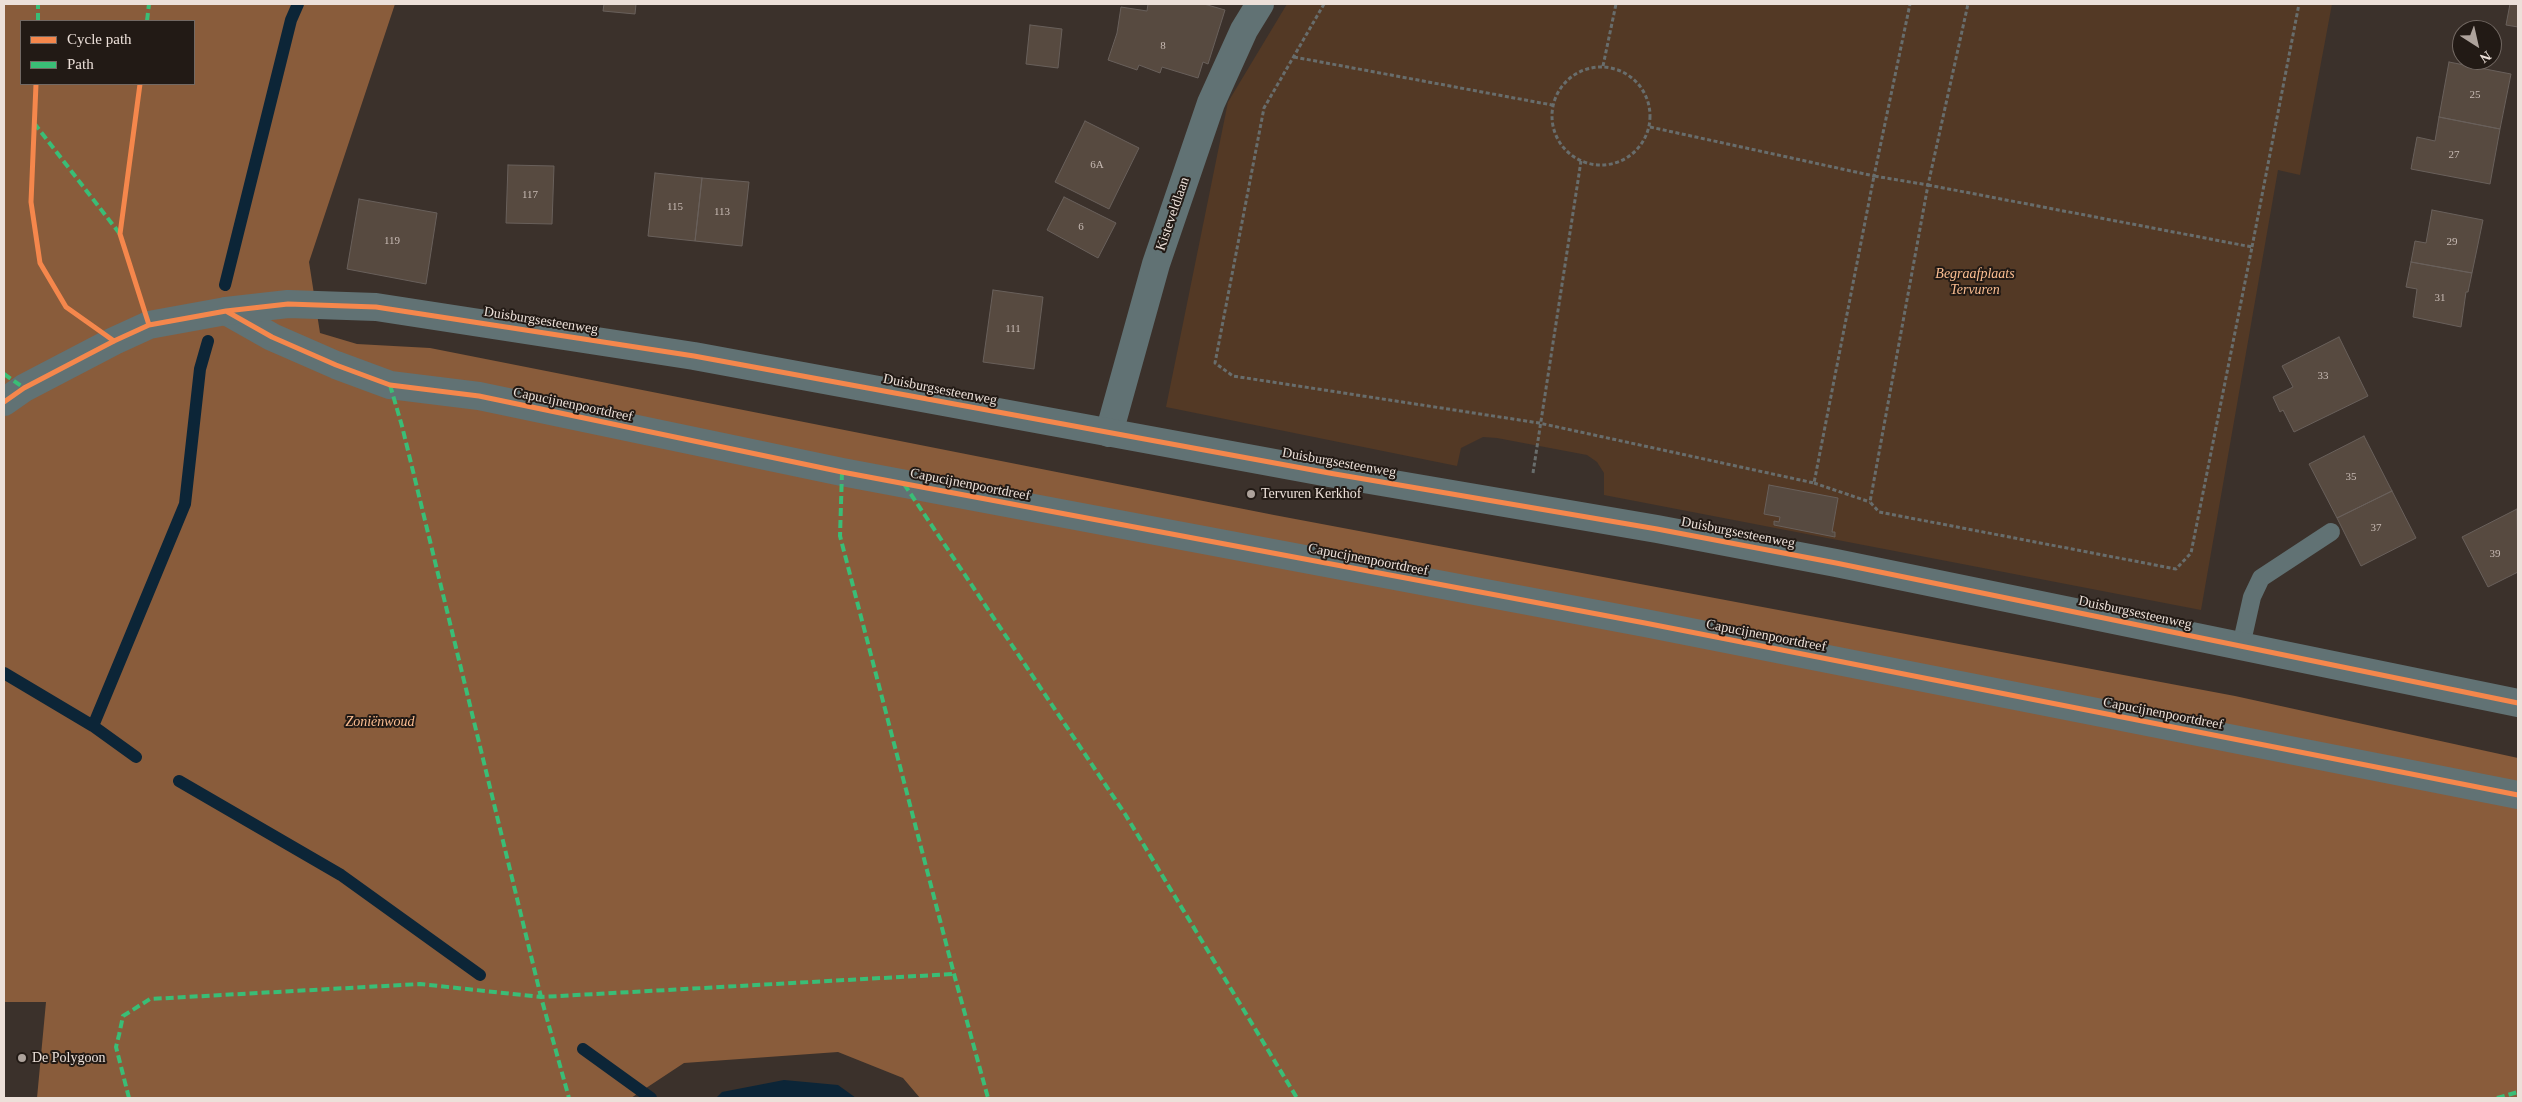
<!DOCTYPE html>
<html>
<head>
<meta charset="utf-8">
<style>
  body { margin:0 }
  #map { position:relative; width:2522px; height:1102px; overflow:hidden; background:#3b312b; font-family:Georgia,serif }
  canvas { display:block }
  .frame { position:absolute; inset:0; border:5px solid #ece0d9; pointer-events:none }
  .legend { position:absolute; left:20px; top:20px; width:175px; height:65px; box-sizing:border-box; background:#221a15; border:1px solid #736963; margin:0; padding:6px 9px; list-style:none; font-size:15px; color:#ece0d9 }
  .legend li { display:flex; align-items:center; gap:10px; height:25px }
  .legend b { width:25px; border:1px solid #736963 }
  .north { position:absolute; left:2452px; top:20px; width:50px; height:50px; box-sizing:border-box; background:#221a15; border:1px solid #736963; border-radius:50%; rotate:145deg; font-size:14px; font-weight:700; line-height:20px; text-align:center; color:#ece0d9 }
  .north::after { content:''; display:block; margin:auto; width:18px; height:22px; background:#aea39c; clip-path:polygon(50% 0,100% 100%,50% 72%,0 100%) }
</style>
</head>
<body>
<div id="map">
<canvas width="2522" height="1102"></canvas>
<div class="frame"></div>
<ul class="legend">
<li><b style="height:6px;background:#f5874c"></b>Cycle path</li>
<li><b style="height:6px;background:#3abd76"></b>Path</li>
</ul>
<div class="north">N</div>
</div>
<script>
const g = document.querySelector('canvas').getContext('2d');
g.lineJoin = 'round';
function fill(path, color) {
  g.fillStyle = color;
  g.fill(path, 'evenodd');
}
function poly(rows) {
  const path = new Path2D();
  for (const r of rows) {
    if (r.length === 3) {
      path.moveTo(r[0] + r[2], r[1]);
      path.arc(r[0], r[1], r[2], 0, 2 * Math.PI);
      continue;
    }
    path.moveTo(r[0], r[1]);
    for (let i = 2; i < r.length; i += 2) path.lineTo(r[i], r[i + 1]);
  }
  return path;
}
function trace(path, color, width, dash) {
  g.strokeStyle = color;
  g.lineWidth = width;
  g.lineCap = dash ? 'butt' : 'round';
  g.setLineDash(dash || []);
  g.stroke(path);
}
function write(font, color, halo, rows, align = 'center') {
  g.font = font + ' Georgia,serif';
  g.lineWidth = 4;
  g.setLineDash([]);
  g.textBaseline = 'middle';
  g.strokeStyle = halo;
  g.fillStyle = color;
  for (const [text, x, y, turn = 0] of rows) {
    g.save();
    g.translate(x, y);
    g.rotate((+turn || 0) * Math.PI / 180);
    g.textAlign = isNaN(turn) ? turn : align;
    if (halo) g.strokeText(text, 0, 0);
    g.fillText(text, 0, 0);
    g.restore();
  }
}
fill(poly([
  [1287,4,2332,4,2300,175,2278,170,2201,610,1604,495,1604,473,1597,462,1587,455,1497,438,1483,437,1461,448,1457,466,1166,407,1228,102]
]), '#533925');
fill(poly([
  [4,4,395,4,309,262,320,333,357,344,430,348,1274,515,2235,696,2518,758,2518,1098,920,1098,903,1078,838,1052,684,1063,631,1098,37,1098,46,1002,4,1002],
  [21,21,194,21,194,84,21,84]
]), '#895c3b');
fill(poly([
  [784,1080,838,1085,856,1098,716,1098,722,1092]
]), '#0c2537');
trace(poly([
  [225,285,291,20,298,4],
  [4,673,93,726,136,757],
  [93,726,185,504,200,369,208,341],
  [179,781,341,875,480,975],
  [583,1049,651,1098]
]), '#0c2537', 12);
const building = poly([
  [604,4,636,4,635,14,603,11,604,4],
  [1148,4,1204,4,1225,10,1208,64,1203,62,1198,78,1162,67,1160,73,1139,65,1137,70,1108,60,1117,33,1121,7,1147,11,1148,4],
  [2510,4,2518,4,2518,27,2506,25,2510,4],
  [1030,25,1062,29,1058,68,1026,64,1030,25],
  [2449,62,2511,74,2500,129,2439,117,2449,62],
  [2439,117,2500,129,2490,184,2411,169,2417,137,2435,141,2439,117],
  [1085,121,1139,148,1109,209,1055,182,1085,121],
  [508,165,554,166,552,224,506,223,508,165],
  [655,173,702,178,695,241,648,236,655,173],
  [702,178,749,182,742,246,695,241,702,178],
  [1064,197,1116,223,1098,258,1047,230,1064,197],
  [359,199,437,213,426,284,347,269,359,199],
  [2432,210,2483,220,2472,273,2411,262,2415,241,2426,243,2432,210],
  [2411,262,2472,273,2468,292,2466,292,2461,327,2413,317,2417,289,2406,287,2411,262],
  [993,290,1043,297,1034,369,983,362,993,290],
  [2339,337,2368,396,2294,432,2283,410,2280,412,2273,397,2293,387,2282,366,2339,337],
  [2364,436,2392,491,2337,518,2309,464,2364,436],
  [1769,485,1838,498,1832,532,1835,532,1835,537,1774,525,1774,521,1779,522,1780,517,1764,514,1769,485],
  [2392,491,2416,538,2361,566,2337,518,2392,491],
  [2517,509,2518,572,2488,587,2462,537,2517,509]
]);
fill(building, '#574a40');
trace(building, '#69605b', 1);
trace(poly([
  [1324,4,1264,108,1215,363,1233,376,1539,423,1814,483,1874,176,1928,185,1968,4],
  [1294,57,1552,105],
  [1603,66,1616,4],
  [1601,116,49],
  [1650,127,1874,176,1910,4],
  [1928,185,2252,247,2191,553,2176,569,1879,512,1870,502,1928,185],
  [2252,247,2299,4],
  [1533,473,1581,161],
  [1814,483,1870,502]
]), '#686d6c', 3, [4, 2.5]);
trace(poly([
  [2241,646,2252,597,2261,578,2331,532]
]), '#617274', 18);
trace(poly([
  [226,311,272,337,336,365,390,385,479,396,842,472,1645,623,2518,795],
  [1109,433,1156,264,1211,103,1244,30,1260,4]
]), '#617274', 28);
trace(poly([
  [4,402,24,388,114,341,149,325,226,311,288,304,376,307,694,356,1329,473,1657,529,1836,563,2518,703]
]), '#617274', 28);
trace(poly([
  [38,21,38,4],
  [147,21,149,4],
  [34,123,120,234],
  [4,374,24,388],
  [390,385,402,426,541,997,569,1098],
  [842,472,840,536,954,974,988,1098],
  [904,484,1125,814,1297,1098],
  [129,1098,116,1047,119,1035,123,1016,150,999,420,984,541,997,954,974],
  [2497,1098,2518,1092]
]), '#3abd76', 4, [8, 4]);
trace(poly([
  [36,84,31,202,40,263,66,307,114,341],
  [140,84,120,234,149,325],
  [226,311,272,337,336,365,390,385,479,396,842,472,1645,623,2518,795],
  [4,402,24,388,114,341,149,325,226,311,288,304,376,307,694,356,1329,473,1657,529,1836,563,2518,703]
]), '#f5874c', 5);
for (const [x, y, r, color] of [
  [1251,494,5,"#aea39c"],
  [22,1058,5,"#aea39c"]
]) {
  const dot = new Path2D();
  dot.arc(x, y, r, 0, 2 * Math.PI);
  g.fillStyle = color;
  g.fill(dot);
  trace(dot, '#221a15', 2);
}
write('11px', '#c7bab3', null, [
  ["8",1163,46],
  ["25",2475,95],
  ["27",2454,155],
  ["6A",1097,165],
  ["117",530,195],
  ["115",675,207],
  ["113",722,212],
  ["6",1081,227],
  ["119",392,241],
  ["29",2452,242],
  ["31",2440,298],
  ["111",1013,329],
  ["33",2323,376],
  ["35",2351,477],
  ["37",2376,528],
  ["39",2495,554]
]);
write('14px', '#ece0d9', '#221a15', [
  ["Kisteveldlaan",1173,214,-71],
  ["Duisburgsesteenweg",541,321,9],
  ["Duisburgsesteenweg",940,390,11],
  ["Capucijnenpoortdreef",573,405,12],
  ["Duisburgsesteenweg",1339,463,10],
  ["Capucijnenpoortdreef",970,485,11],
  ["Duisburgsesteenweg",1738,533,11],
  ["Capucijnenpoortdreef",1368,560,11],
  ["Duisburgsesteenweg",2135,613,12],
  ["Capucijnenpoortdreef",1766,636,11],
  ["Capucijnenpoortdreef",2163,714,11]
]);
write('italic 14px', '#fabd91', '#221a15', [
  ["Begraafplaats",1975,274],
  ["Tervuren",1975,290],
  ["Zoniënwoud",380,722]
]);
write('14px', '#ece0d9', '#221a15', [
  ["Tervuren Kerkhof",1261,494],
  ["De Polygoon",32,1058]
], 'left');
</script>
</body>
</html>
